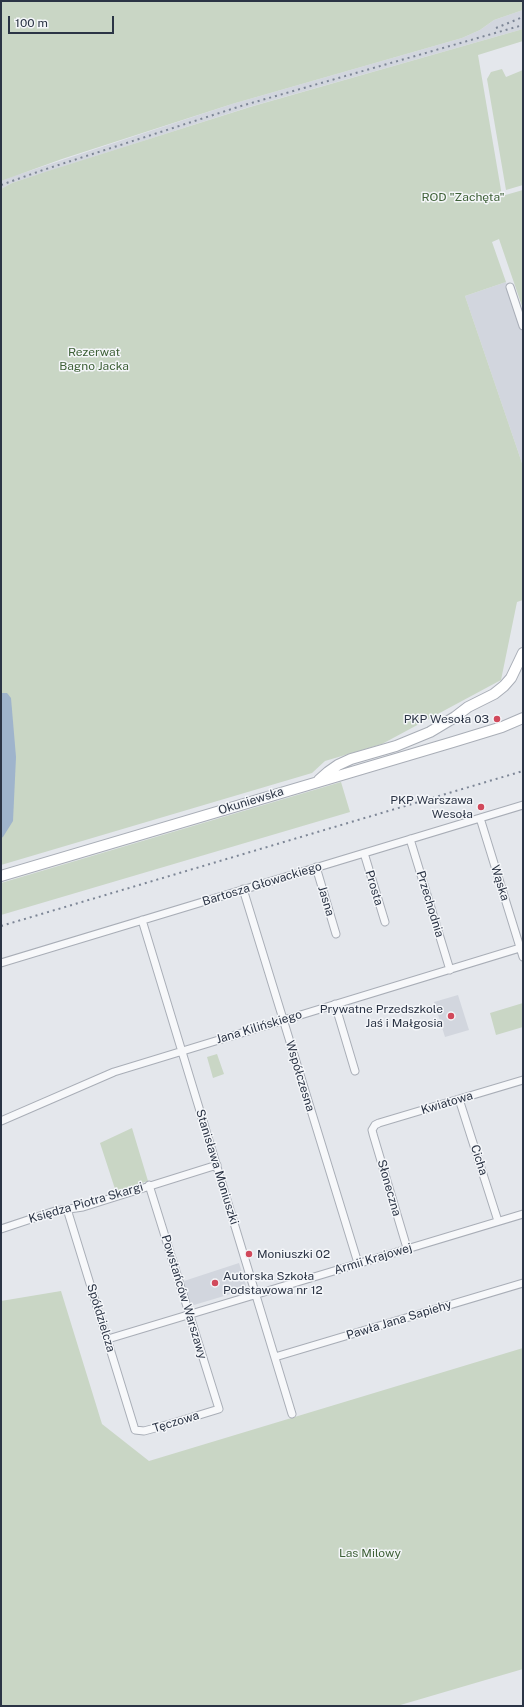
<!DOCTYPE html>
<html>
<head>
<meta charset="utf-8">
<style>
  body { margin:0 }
  #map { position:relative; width:524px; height:1707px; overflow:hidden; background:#e4e7ec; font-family:"Public Sans",sans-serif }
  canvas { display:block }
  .frame { position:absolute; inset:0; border:2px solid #2b3445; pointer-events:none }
  .scale { position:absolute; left:8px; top:16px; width:106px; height:18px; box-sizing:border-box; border:2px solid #2b3445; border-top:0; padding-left:5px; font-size:12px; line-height:14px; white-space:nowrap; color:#2b3445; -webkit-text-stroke:3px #f4f6f9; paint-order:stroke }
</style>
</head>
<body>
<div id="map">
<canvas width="524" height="1707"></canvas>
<div class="frame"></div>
<div class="scale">100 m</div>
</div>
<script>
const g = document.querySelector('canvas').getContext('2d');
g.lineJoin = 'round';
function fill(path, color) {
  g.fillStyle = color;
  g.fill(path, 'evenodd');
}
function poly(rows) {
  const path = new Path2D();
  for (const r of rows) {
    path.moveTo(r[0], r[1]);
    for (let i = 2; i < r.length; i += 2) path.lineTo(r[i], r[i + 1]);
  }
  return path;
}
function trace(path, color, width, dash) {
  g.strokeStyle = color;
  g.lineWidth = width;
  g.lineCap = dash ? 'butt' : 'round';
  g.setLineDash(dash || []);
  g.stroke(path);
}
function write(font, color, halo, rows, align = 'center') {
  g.font = font + ' "Public Sans",sans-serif';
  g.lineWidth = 3;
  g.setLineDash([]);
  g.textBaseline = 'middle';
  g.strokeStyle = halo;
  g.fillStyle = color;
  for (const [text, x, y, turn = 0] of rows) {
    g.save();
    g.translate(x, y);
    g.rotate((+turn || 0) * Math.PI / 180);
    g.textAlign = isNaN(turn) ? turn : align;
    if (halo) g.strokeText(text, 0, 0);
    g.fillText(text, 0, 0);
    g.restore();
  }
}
fill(poly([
  [523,10,523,29,249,107,12,183,1,189,1,181,11,177,232,104,462,38,480,30,494,20],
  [506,282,523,333,523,466,465,296],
  [458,995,469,1030,445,1037,434,1002],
  [239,1263,246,1285,244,1290,194,1305,190,1302,184,1281]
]), '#d2d6de');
fill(poly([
  [1,1,523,1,523,10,494,20,480,30,462,38,232,104,62,159,1,181],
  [523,29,523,41,478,55,502,196,523,190,523,309,499,239,492,242,506,282,465,296,523,466,523,600,517,602,501,680,382,744,325,761,312,773,1,865,1,189,12,183,45,172,250,107],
  [502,69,506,77,523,70,523,185,506,190,487,79,491,72],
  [341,782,350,812,1,915,1,883],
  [523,1003,523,1027,496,1035,490,1013],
  [217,1054,224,1074,213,1078,207,1057],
  [132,1128,148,1181,116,1192,100,1143],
  [61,1291,102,1424,149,1461,523,1348,523,1669,397,1706,1,1706,1,1301]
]), '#c9d6c5');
fill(poly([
  [1,693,7,693,11,698,16,757,13,821,3,837,1,838]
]), '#9fb4cc');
const minor = poly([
  [510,287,523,326],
  [480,818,523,957],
  [410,839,450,970],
  [364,853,385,922],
  [316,867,336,934],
  [243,889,358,1263],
  [142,920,292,1414],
  [1,963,523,805],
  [335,1004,355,1071],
  [459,1099,498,1221],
  [1,1121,114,1072,523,947],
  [67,1209,135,1430,144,1431,170,1424,219,1409,149,1185],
  [1,1229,55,1211,83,1207,217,1165],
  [407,1248,373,1134,372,1130,375,1125,379,1123,523,1080],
  [108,1339,523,1214],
  [275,1357,523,1283]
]);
const secondary = poly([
  [319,780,328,772,338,765,351,759,396,746,430,732,455,717,468,707,494,694,504,686,511,678,523,653],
  [1,876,453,742,502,727,523,718]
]);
trace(minor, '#a9aeb7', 9);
trace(secondary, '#a9aeb7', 12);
trace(minor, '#f7f8fa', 7);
trace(secondary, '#fff', 10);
trace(poly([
  [496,28,523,17],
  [1,185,43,170,241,106,523,25],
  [1,926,523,771]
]), '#7d8696', 2, [2, 4]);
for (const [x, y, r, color] of [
  [497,719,4,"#d1495b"],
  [481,807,4,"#d1495b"],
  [451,1016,4,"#d1495b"],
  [249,1254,4,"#d1495b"],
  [215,1283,4,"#d1495b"]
]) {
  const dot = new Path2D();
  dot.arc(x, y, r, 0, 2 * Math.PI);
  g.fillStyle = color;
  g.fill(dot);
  trace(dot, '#f4f6f9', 1.5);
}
write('12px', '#3f6138', '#f4f6f9', [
  ["ROD \"Zachęta\"",463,197],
  ["Rezerwat",94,352],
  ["Bagno Jacka",94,366],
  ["Las Milowy",370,1553]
]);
write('12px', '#2b3445', '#f4f6f9', [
  ["PKP Wesoła 03",489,719],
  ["PKP Warszawa",473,800],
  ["Wesoła",473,814],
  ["Prywatne Przedszkole",443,1009],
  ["Jaś i Małgosia",443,1023],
  ["Moniuszki 02",257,1254,"left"],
  ["Autorska Szkoła",223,1276,"left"],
  ["Podstawowa nr 12",223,1290,"left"]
], 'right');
write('12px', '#2b3445', '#f4f6f9', [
  ["Okuniewska",251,801,-17],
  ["Wąska",500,883,73],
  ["Bartosza Głowackiego",262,884,-17],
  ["Prosta",374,888,73],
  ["Jasna",326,901,73],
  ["Przechodnia",430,904,73],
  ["Jana Kilińskiego",259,1027,-17],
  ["Współczesna",300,1076,73],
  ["Kwiatowa",447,1103,-17],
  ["Cicha",479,1160,72],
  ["Stanisława Moniuszki",217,1167,73],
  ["Słoneczna",389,1188,74],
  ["Księdza Piotra Skargi",86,1203,-16],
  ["Armii Krajowej",373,1259,-17],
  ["Powstańców Warszawy",184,1297,73],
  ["Spółdzielcza",101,1318,73],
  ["Pawła Jana Sapiehy",399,1320,-17],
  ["Tęczowa",176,1422,-17]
]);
</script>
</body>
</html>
